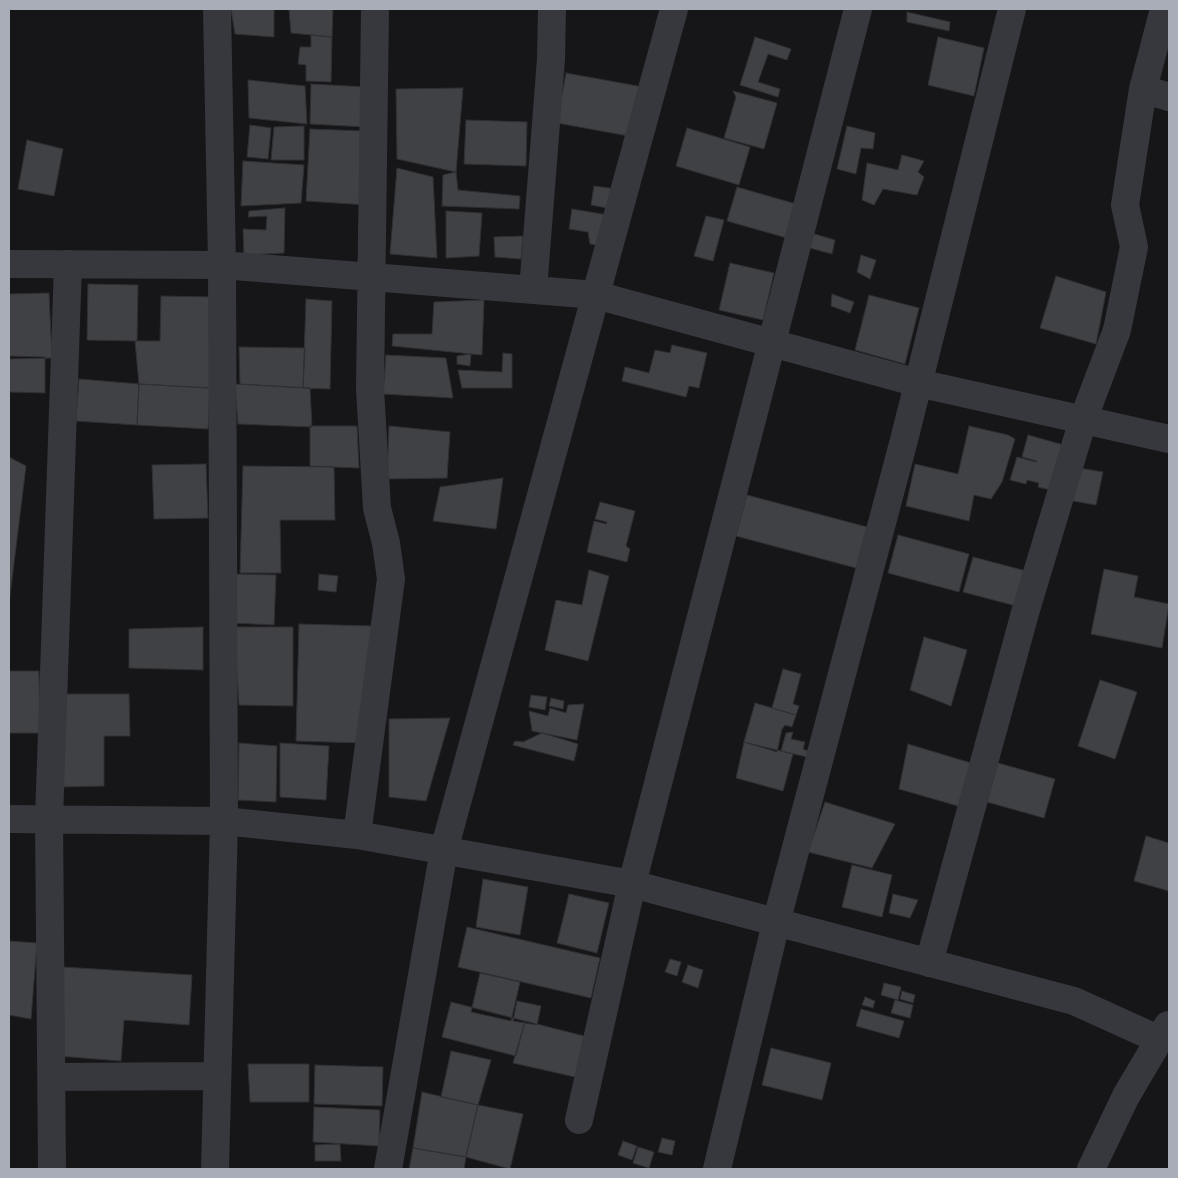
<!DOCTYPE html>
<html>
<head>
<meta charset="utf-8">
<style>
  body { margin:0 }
  #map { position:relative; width:1178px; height:1178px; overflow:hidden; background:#161618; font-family:Roboto,sans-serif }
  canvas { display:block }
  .frame { position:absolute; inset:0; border:10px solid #a8adb8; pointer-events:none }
</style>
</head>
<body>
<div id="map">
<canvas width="1178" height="1178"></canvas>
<div class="frame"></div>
</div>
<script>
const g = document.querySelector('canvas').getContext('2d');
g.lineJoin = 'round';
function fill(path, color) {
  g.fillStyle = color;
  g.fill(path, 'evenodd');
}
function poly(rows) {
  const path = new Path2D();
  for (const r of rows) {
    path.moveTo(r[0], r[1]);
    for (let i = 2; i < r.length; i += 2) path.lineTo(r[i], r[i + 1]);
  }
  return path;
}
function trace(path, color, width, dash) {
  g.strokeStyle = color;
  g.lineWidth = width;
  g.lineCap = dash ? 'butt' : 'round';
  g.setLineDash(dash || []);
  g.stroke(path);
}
const building = poly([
  [231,9,274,9,274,37,235,34,231,9],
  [289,9,333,9,332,37,291,33,289,9],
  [907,12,950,22,949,31,907,22,907,12],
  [311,35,332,37,331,82,306,81,306,65,298,64,300,47,311,47,311,35],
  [755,37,791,49,787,60,768,54,758,82,780,89,778,97,740,85,755,37],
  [938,37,984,48,974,96,928,85,938,37],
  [566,73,643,87,634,137,557,123,566,73],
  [248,80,305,86,307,124,249,118,248,80],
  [311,84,367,87,367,127,310,124,311,84],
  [463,88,456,172,397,159,396,89,463,88],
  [733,91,777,103,764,149,724,138,736,97,733,91],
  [466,120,527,122,526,166,464,164,466,120],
  [250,125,271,128,268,159,247,157,250,125],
  [304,126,304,160,271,160,274,127,304,126],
  [847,126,875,133,873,149,861,148,856,174,837,169,847,126],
  [687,128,750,147,739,185,676,166,687,128],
  [310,129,364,131,367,205,306,201,310,129],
  [27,140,63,149,54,196,18,189,27,140],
  [902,155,924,161,918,172,924,177,917,195,883,189,874,205,862,200,867,163,898,170,902,155],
  [243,161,304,165,301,203,241,206,243,161],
  [397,168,433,177,437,258,390,254,397,168],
  [456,172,458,190,520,196,519,209,442,206,443,175,456,172],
  [594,186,616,189,613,209,591,205,594,186],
  [737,187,796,204,787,238,727,221,737,187],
  [285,208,284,253,244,255,243,229,266,230,267,216,248,217,249,211,285,208],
  [572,209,608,215,603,246,590,244,588,232,569,229,572,209],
  [446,211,482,213,479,256,446,258,446,211],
  [706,216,724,220,713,261,694,256,706,216],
  [811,233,835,240,832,254,810,248,811,233],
  [523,236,521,259,495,257,494,237,523,236],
  [861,255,876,260,870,279,857,272,861,255],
  [730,263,774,273,763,320,719,310,730,263],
  [1056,276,1106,292,1096,344,1040,328,1056,276],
  [88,284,138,285,137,341,87,340,88,284],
  [49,293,52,358,9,359,9,294,49,293],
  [832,294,854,302,850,313,831,306,832,294],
  [869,295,919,308,905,364,855,350,869,295],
  [161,296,211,297,210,388,139,384,135,341,160,341,161,296],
  [306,299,332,301,330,389,303,388,306,299],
  [484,300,482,355,392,346,393,334,432,334,434,302,484,300],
  [672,345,707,353,699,388,689,386,686,397,622,381,625,367,649,373,655,350,670,353,672,345],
  [239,347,305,348,303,388,240,384,239,347],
  [503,353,512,354,512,388,462,388,458,370,502,372,503,353],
  [471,354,470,366,457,364,457,356,471,354],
  [386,355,446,358,453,398,383,394,386,355],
  [9,356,45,357,45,393,9,392,9,356],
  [79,379,139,384,137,425,76,421,79,379],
  [139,384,210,388,208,429,137,425,139,384],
  [235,384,310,388,312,427,238,424,235,384],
  [310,426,357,426,359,468,310,466,310,426],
  [389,426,450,432,447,478,387,479,389,426],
  [969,426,1008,435,1015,439,1002,482,991,499,974,495,969,521,906,506,915,464,958,474,969,426],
  [1028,435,1067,446,1055,491,1038,487,1039,483,1027,480,1026,484,1010,480,1017,457,1036,462,1037,461,1022,457,1028,435],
  [9,457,26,466,9,604,9,457],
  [206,464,208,518,154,519,152,465,206,464],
  [243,466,334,467,335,520,280,520,281,573,240,573,243,466],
  [1079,468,1103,472,1096,505,1073,501,1079,468],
  [503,478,496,529,433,521,440,487,503,478],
  [747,495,867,527,856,568,736,536,747,495],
  [600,502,635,511,626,546,630,549,627,562,587,552,594,521,606,524,607,522,595,519,600,502],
  [898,535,969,554,959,592,888,573,898,535],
  [973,557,1030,572,1020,607,963,592,973,557],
  [1104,569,1138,576,1134,597,1169,604,1162,648,1091,634,1104,569],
  [589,570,609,576,588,661,545,650,556,600,582,605,589,570],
  [233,574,276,575,274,625,233,623,233,574],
  [319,574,338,576,336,592,318,590,319,574],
  [299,624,372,626,362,743,296,741,299,624],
  [203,627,203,670,129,668,129,629,203,627],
  [234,627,293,627,293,706,239,705,234,627],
  [924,637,967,650,951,706,910,690,924,637],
  [783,669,801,674,793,704,799,706,796,715,772,708,783,669],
  [9,671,39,671,40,733,9,733,9,671],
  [1100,680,1137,692,1115,759,1078,746,1100,680],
  [61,694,129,694,130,736,104,736,104,786,62,787,61,694],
  [531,695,547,697,545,710,529,707,531,695],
  [551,698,564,701,563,709,549,706,551,698],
  [755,703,796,715,792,727,785,725,782,729,777,752,744,742,755,703],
  [584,704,577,740,532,731,529,711,548,716,550,708,566,713,568,705,584,704],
  [450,718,426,801,389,797,389,719,450,718],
  [793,732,791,739,805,742,803,749,808,751,807,757,781,751,786,733,793,732],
  [542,733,578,744,574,761,513,745,515,741,523,742,542,733],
  [744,742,793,754,783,791,736,778,744,742],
  [239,743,277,746,276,802,238,800,239,743],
  [280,743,329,746,326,800,280,797,280,743],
  [908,744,971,763,958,806,899,789,908,744],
  [998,763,1055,779,1044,818,987,802,998,763],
  [825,802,895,824,872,868,808,852,825,802],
  [1146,836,1169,843,1169,891,1134,881,1146,836],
  [852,865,892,875,882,917,842,907,852,865],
  [483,879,528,887,520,935,476,927,483,879],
  [569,894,609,903,597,953,557,943,569,894],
  [893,894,918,900,910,918,889,913,893,894],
  [467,927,600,958,591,998,458,967,467,927],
  [9,941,37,943,31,1019,9,1015,9,941],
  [670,959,681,962,677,976,665,972,670,959],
  [688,965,703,970,698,988,682,982,688,965],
  [63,967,192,975,189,1025,124,1020,121,1061,58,1056,63,967],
  [480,973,520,982,511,1021,471,1012,480,973],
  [884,983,901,987,898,1000,881,995,884,983],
  [902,991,915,995,913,1003,900,999,902,991],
  [865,997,875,1001,873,1008,862,1005,865,997],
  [895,1000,913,1005,910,1018,891,1013,895,1000],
  [517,1001,541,1006,537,1025,513,1021,517,1001],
  [451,1002,525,1021,516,1056,442,1037,451,1002],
  [861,1009,904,1021,899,1038,856,1026,861,1009],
  [525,1021,584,1036,575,1077,513,1063,525,1021],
  [771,1048,831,1063,822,1100,762,1085,771,1048],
  [451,1051,491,1060,478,1105,441,1097,451,1051],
  [248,1064,309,1064,309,1102,250,1102,248,1064],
  [315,1065,383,1067,382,1106,314,1104,315,1065],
  [422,1092,478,1105,466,1157,413,1148,422,1092],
  [478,1105,523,1114,510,1169,466,1157,478,1105],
  [314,1107,380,1110,379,1146,313,1142,314,1107],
  [662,1138,675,1141,672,1155,658,1152,662,1138],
  [623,1141,637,1146,632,1160,618,1155,623,1141],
  [340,1144,341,1161,315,1161,315,1145,340,1144],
  [638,1147,654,1152,649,1168,633,1163,638,1147],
  [413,1148,466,1157,464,1169,409,1169,413,1148]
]);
fill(building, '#404145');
trace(building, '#303034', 1);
trace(poly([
  [1143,89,1169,97],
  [9,264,222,265,596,295,918,383,1169,439],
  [533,290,551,59,552,9],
  [9,819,224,821,357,835,632,884,1074,1001,1160,1040],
  [357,835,391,579,386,543,377,508,370,389,375,9],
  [929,963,1025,613,1083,420,1117,330,1134,247,1125,205,1143,89,1164,9],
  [51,1077,217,1076],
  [579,1120,632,884,858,9],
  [52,1169,49,819,68,264],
  [215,1169,224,821,222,265,217,9],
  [388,1169,444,850,674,9],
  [717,1169,776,923,904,440,1012,9],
  [1091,1169,1126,1096,1168,1025]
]), '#37383d', 28);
</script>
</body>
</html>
